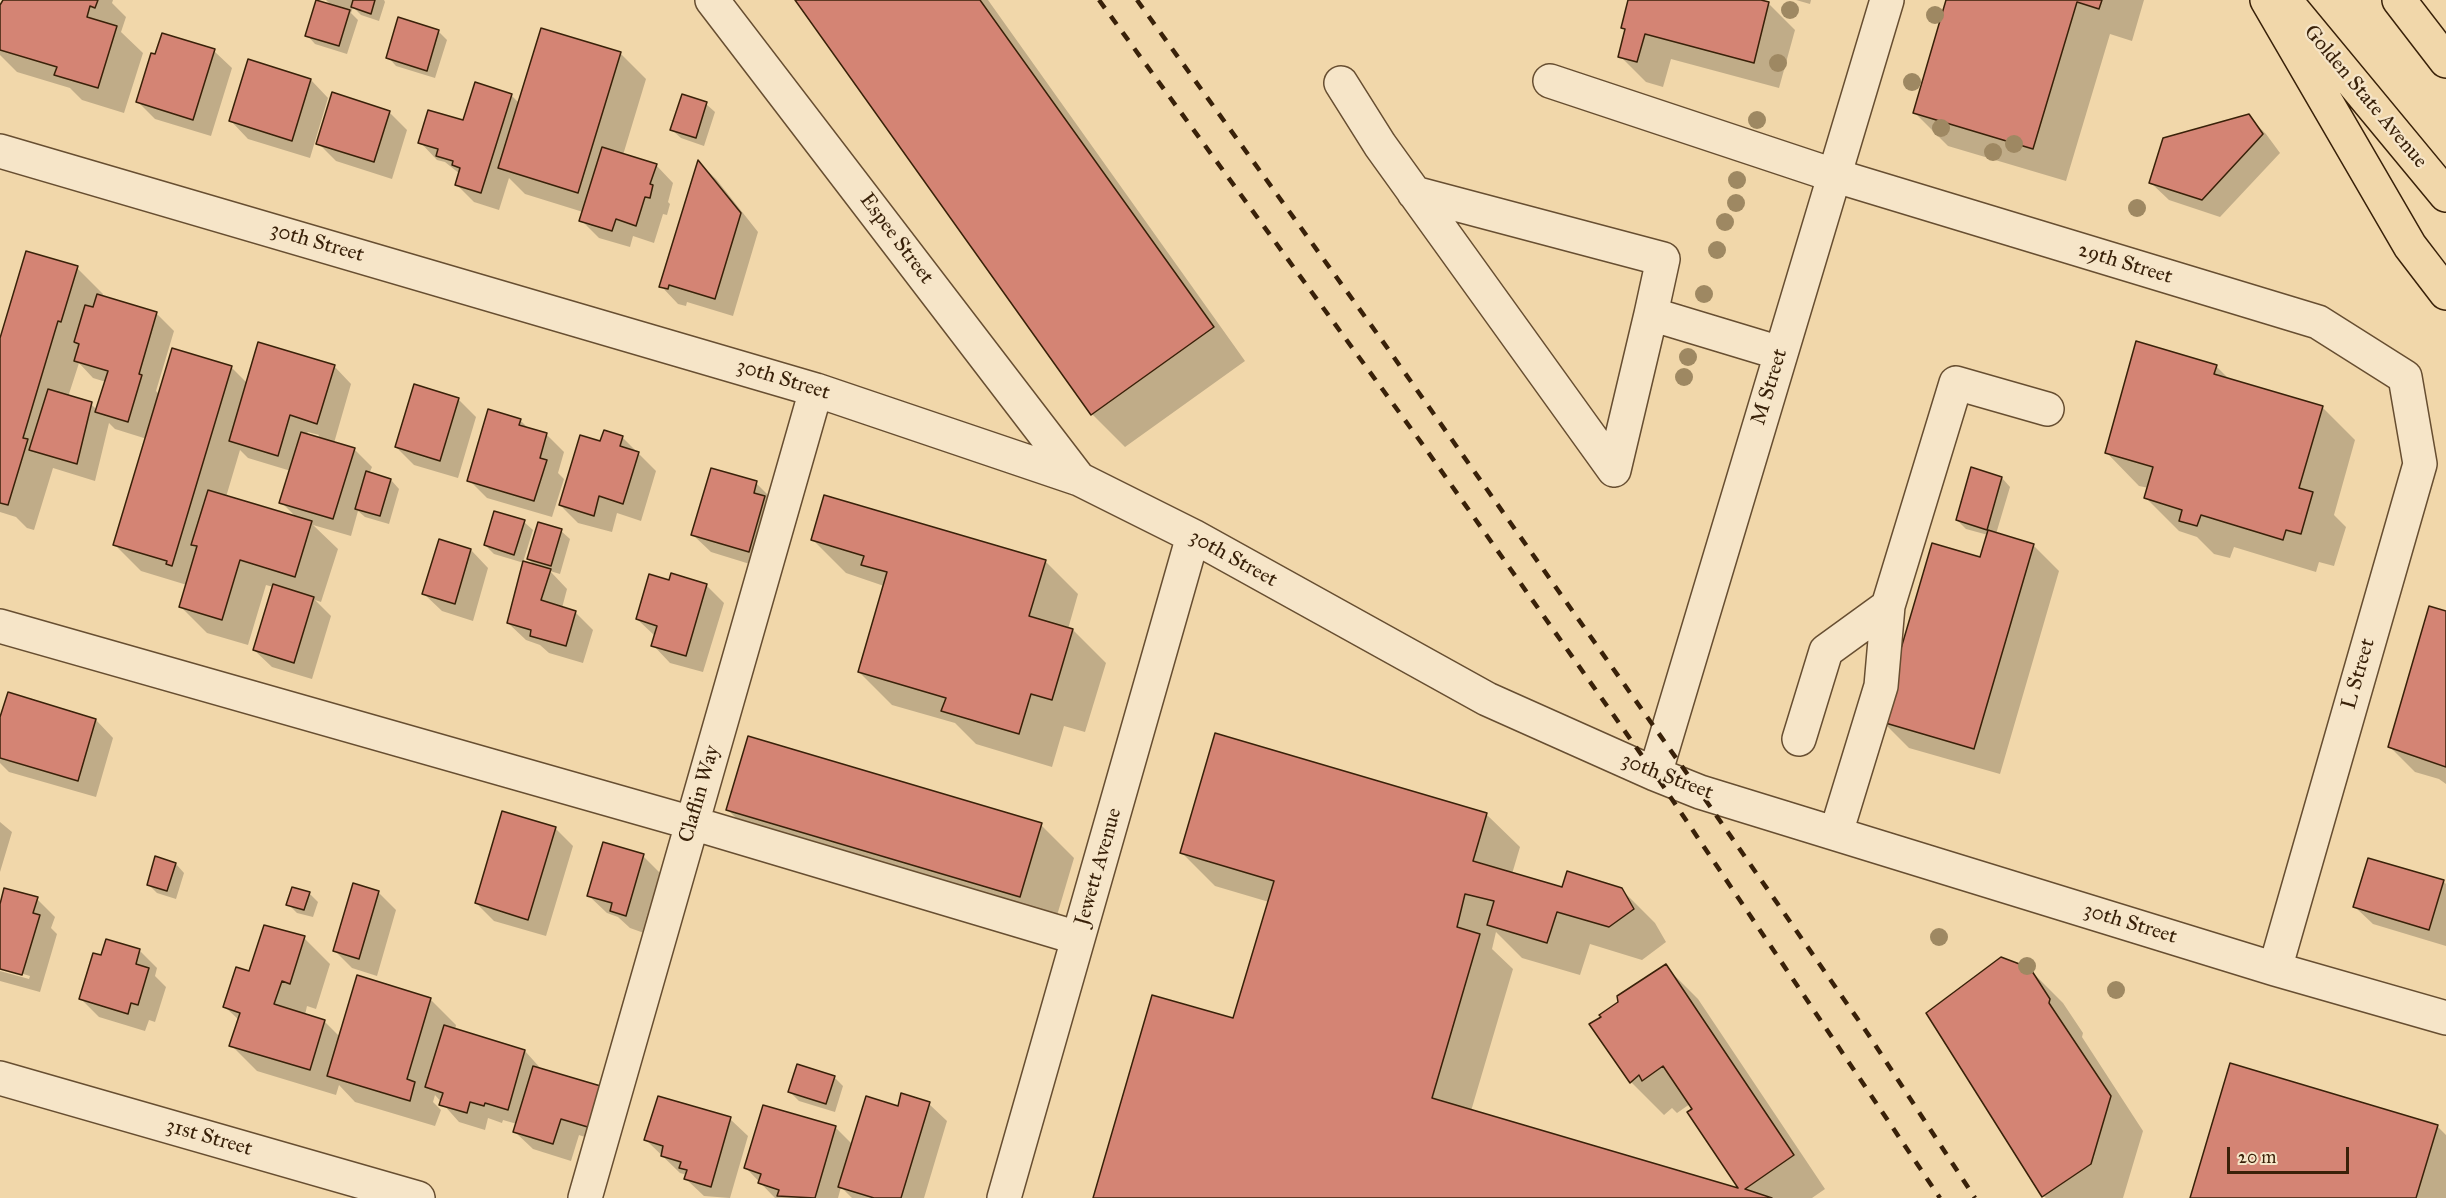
<!DOCTYPE html>
<html>
<head>
<meta charset="utf-8">
<style>
  body { margin:0 }
  #map { position:relative; width:2446px; height:1198px; overflow:hidden; background:#f1d7aa; font-family:"IM FELL Great Primer",serif }
  canvas { display:block }
  .scale { position:absolute; left:2227px; top:1147px; width:122px; height:27px; box-sizing:border-box; border:3px solid #392109; border-top:0; padding-left:8px; font-size:18px; line-height:21px; white-space:nowrap; color:#392109; -webkit-text-stroke:4px #f6e5c8; paint-order:stroke }
</style>
</head>
<body>
<div id="map">
<canvas width="2446" height="1198"></canvas>
<div class="scale">20 m</div>
</div>
<script>
const g = document.querySelector('canvas').getContext('2d');
g.lineJoin = 'round';
function fill(path, color) {
  g.fillStyle = color;
  g.fill(path, 'evenodd');
}
function poly(rows) {
  const path = new Path2D();
  for (const r of rows) {
    path.moveTo(r[0], r[1]);
    for (let i = 2; i < r.length; i += 2) path.lineTo(r[i], r[i + 1]);
  }
  return path;
}
function trace(path, color, width, dash) {
  g.strokeStyle = color;
  g.lineWidth = width;
  g.lineCap = dash ? 'butt' : 'round';
  g.setLineDash(dash || []);
  g.stroke(path);
}
function write(font, color, halo, rows, align = 'center') {
  g.font = font + ' "IM FELL Great Primer",serif';
  g.lineWidth = 4.5;
  g.setLineDash([]);
  g.textBaseline = 'middle';
  g.strokeStyle = halo;
  g.fillStyle = color;
  for (const [text, x, y, turn = 0] of rows) {
    g.save();
    g.translate(x, y);
    g.rotate((+turn || 0) * Math.PI / 180);
    g.textAlign = isNaN(turn) ? turn : align;
    if (halo) g.strokeText(text, 0, 0);
    g.fillText(text, 0, 0);
    g.restore();
  }
}
fill(poly([
  [5,0,113,0,112,3,126,17,121,32,143,53,124,113,82,100,70,88,17,72,0,55,0,8],
  [326,0,384,0,385,2,379,21,361,15,353,7,351,13,358,20,347,54,315,44,307,35,332,6],
  [796,0,988,0,1245,361,1125,447,1092,414],
  [1630,0,1755,0,1769,4,1795,30,1779,88,1671,59,1663,87,1646,82,1620,56,1626,31,1623,28],
  [1796,0,1811,0,1810,4],
  [1948,0,2144,0,2132,41,2110,34,2066,181,1948,146,1915,113],
  [399,19,439,32,447,40,435,78,396,66,388,57],
  [214,51,232,68,211,136,155,119,137,101],
  [620,53,646,79,623,155,656,165,673,183,668,202,670,204,667,215,663,214,654,243,633,236,630,247,599,238,581,220,583,212,525,194,509,178,499,210,474,202,456,184,460,174,445,162,437,160,420,142,464,122,511,95,519,103],
  [311,80,328,98,310,158,248,139,231,121],
  [706,104,715,112,704,146,681,138,672,130],
  [389,112,407,130,392,179,336,161,318,143],
  [2248,116,2266,134,2280,153,2220,217,2169,200,2151,183],
  [699,163,716,179,758,232,733,316,687,302,686,306,678,304,661,286],
  [77,268,103,294,102,297,156,313,174,331,156,391,160,395,231,367,247,383,334,366,351,384,334,443,354,449,372,467,369,474,391,480,399,489,389,524,365,517,358,511,351,536,313,525,338,549,321,602,315,600,331,616,312,679,272,667,254,650,273,587,266,585,248,645,207,633,181,607,187,585,141,571,115,545,147,439,115,429,109,423,95,481,53,468,34,530,27,528,16,517,0,512,0,343],
  [79,363,93,378,106,382,97,410,91,404,68,397],
  [308,432,319,435,318,438,306,435],
  [240,450,248,458,291,471,281,502,297,518,226,497],
  [2216,366,2230,380,2322,407,2355,440,2334,515,2346,527,2334,566,2319,562,2316,572,2234,547,2230,558,2214,554,2197,537,2179,531,2146,498,2149,488,2139,486,2106,452],
  [458,399,476,417,458,478,414,465,396,447],
  [520,420,530,430,547,435,564,452,558,473,564,479,552,517,487,498,469,480],
  [622,437,656,471,641,521,617,513,612,532,578,523,560,505,601,443],
  [2002,478,2010,487,1996,534,2033,545,2059,571,2000,774,1909,748,1883,722,1981,558,1988,535,1966,529,1957,520],
  [756,483,774,501,766,569,711,552,693,535],
  [524,522,533,530,523,562,536,567,528,559,561,531,570,539,560,574,550,571,567,589,562,608,575,612,593,630,583,663,549,653,540,645,526,640,508,623,524,563,494,554,485,545],
  [813,540,1045,561,1078,594,1068,629,1073,630,1106,663,1085,732,1064,726,1052,767,976,744,955,723,892,705,859,672,884,586,846,573],
  [471,550,488,568,473,621,442,611,424,594],
  [672,575,707,586,724,603,703,672,670,663,653,645,655,636,637,619,670,582],
  [2446,612,2446,784,2439,779,2415,772,2389,746],
  [96,720,113,738,96,797,9,772,0,763,0,723],
  [728,810,1041,825,1074,858,1053,929,761,843],
  [1486,814,1520,847,1512,874,1563,889,1621,889,1655,923,1666,942,1642,960,1590,944,1580,975,1522,958,1496,932,1492,949,1513,969,1471,1111,1741,1191,1690,1104,1677,1113,1672,1108,1664,1115,1631,1082,1665,966,1698,999,1825,1189,1812,1198,1094,1198,1234,1020,1269,902,1215,886,1182,853],
  [0,822,12,832,0,872],
  [555,828,573,846,546,936,494,921,476,903],
  [643,856,661,874,644,933,630,928,618,917,607,913,589,896],
  [176,864,184,873,176,899,157,893,148,884],
  [2443,881,2446,884,2446,946,2373,924,2355,907],
  [378,892,396,910,377,976,352,968,334,950],
  [309,893,318,902,313,917,297,913,288,904],
  [37,899,55,917,51,928,57,934,40,992,0,981,0,971,29,979,30,976,0,967,0,909],
  [304,938,330,964,316,1009,307,1006,305,1015,324,1021,340,1037,430,999,456,1025,455,1030,525,1051,609,1145,579,1135,571,1161,533,1149,515,1132,517,1124,503,1120,502,1123,488,1118,485,1130,459,1122,435,1095,433,1102,441,1110,435,1126,355,1102,339,1085,336,1095,257,1071,231,1045,239,1020,225,1007,250,973],
  [139,950,157,968,155,976,166,987,155,1022,149,1020,145,1031,99,1017,81,999,102,957],
  [2029,969,2063,1003,2083,1033,2082,1037,2143,1131,2123,1198,2046,1198,2043,1196],
  [834,1077,843,1086,835,1112,799,1101,790,1092],
  [929,1104,947,1121,924,1198,852,1198,841,1187,838,1198,775,1198,746,1168,764,1107,836,1128,853,1145],
  [730,1119,748,1136,730,1198,704,1196,686,1179,687,1175,680,1173,646,1140],
  [2437,1126,2446,1135,2446,1198,2191,1198]
]), '#0003');
const building = poly([
  [3,0,98,0,95,8,90,6,87,17,117,26,98,88,54,75,57,67,0,50,0,5,3,0],
  [316,0,350,10,339,46,305,36,316,0],
  [353,0,375,0,371,14,351,7,353,0],
  [795,0,980,0,1214,327,1091,415,795,0],
  [1628,0,1761,0,1769,2,1754,63,1645,34,1637,62,1618,57,1625,29,1621,28,1628,0],
  [1946,0,2102,0,2099,9,2077,2,2033,149,1913,113,1946,0],
  [398,17,439,30,427,71,386,58,398,17],
  [541,28,621,52,578,193,498,168,541,28],
  [162,33,215,49,193,120,136,102,151,53,155,54,162,33],
  [248,59,311,79,292,141,229,121,248,59],
  [475,82,512,94,481,193,455,185,460,168,452,165,453,161,436,156,438,149,418,143,428,110,463,120,475,82],
  [332,92,390,111,374,162,316,144,332,92],
  [682,94,707,102,696,138,670,130,682,94],
  [2249,114,2263,134,2202,200,2149,183,2163,138,2249,114],
  [602,147,657,164,650,184,653,185,650,198,645,197,636,226,616,219,612,231,579,221,602,147],
  [698,160,741,213,715,299,669,285,668,289,659,287,698,160],
  [26,251,78,266,61,322,58,321,23,438,28,439,8,505,0,503,0,338,26,251],
  [97,294,157,312,139,374,142,375,128,422,95,412,108,371,74,361,79,344,74,342,85,305,93,307,97,294],
  [2136,341,2217,365,2214,374,2323,406,2299,488,2313,492,2301,534,2286,530,2283,540,2201,515,2197,526,2179,521,2182,510,2144,498,2153,467,2105,453,2136,341],
  [258,342,335,365,317,424,290,415,278,456,229,441,258,342],
  [172,348,232,366,172,566,166,564,167,561,113,545,172,348],
  [414,384,459,398,440,461,395,447,414,384],
  [48,389,92,402,77,464,29,450,48,389],
  [488,409,521,419,519,425,547,433,540,458,547,460,534,501,467,481,488,409],
  [604,430,623,436,620,446,639,452,623,504,599,496,594,516,559,505,580,435,600,441,604,430],
  [301,432,355,448,333,519,279,503,301,432],
  [1971,467,2002,477,1987,530,1956,520,1971,467],
  [711,468,757,481,754,493,765,496,749,552,691,535,711,468],
  [366,471,391,479,380,516,355,509,366,471],
  [208,490,312,521,295,577,240,560,222,620,179,607,197,546,191,545,208,490],
  [824,495,1046,560,1029,616,1073,629,1052,700,1031,694,1019,734,941,711,946,698,858,672,887,572,861,565,864,556,811,540,824,495],
  [494,511,525,520,514,555,484,545,494,511],
  [538,522,562,529,551,566,527,559,538,522],
  [1988,530,2034,544,1974,749,1882,722,1890,686,1932,543,1980,557,1988,530],
  [439,539,471,549,455,604,422,594,439,539],
  [523,561,551,569,541,600,576,611,566,646,530,636,531,630,507,623,523,561],
  [671,573,707,584,686,656,651,646,657,626,636,619,649,574,669,580,671,573],
  [273,584,314,597,294,663,253,650,273,584],
  [2429,606,2446,611,2446,767,2388,747,2429,606],
  [8,692,96,719,78,781,0,758,0,717,8,692],
  [1215,733,1487,813,1473,861,1562,887,1567,871,1622,888,1634,909,1609,927,1557,912,1547,943,1487,925,1494,901,1465,894,1457,927,1480,934,1432,1098,1738,1188,1687,1112,1692,1109,1663,1066,1642,1081,1639,1075,1630,1083,1589,1024,1601,1017,1599,1015,1618,1002,1617,996,1666,964,1794,1155,1745,1189,1772,1198,1093,1198,1152,995,1233,1018,1274,881,1180,853,1215,733],
  [748,736,1042,823,1020,897,726,810,748,736],
  [502,811,556,827,528,920,475,903,502,811],
  [603,842,644,854,626,916,610,911,612,903,587,896,603,842],
  [155,856,176,863,167,891,147,885,155,856],
  [2368,858,2444,880,2429,930,2353,907,2368,858],
  [353,883,379,891,359,959,333,951,353,883],
  [292,887,310,892,304,910,286,905,292,887],
  [4,888,38,897,33,913,40,915,22,975,0,969,0,904,4,888],
  [264,925,305,936,290,984,282,981,274,1004,325,1020,310,1070,229,1046,240,1013,223,1007,236,967,249,971,264,925],
  [106,939,140,949,136,964,149,968,138,1005,131,1003,128,1014,79,999,93,953,101,955,106,939],
  [2001,957,2030,968,2050,999,2049,1003,2111,1096,2091,1164,2042,1197,1926,1013,2001,957],
  [357,975,431,998,407,1079,415,1082,410,1101,327,1076,357,975],
  [444,1025,525,1050,508,1110,485,1103,484,1106,470,1102,467,1113,439,1105,443,1093,425,1087,444,1025],
  [2230,1063,2438,1125,2416,1198,2190,1198,2230,1063],
  [797,1064,835,1076,826,1104,788,1092,797,1064],
  [533,1066,604,1087,591,1128,561,1119,553,1144,513,1132,533,1066],
  [901,1093,930,1102,901,1198,874,1198,838,1187,866,1096,898,1106,901,1093],
  [658,1096,731,1117,711,1187,684,1179,687,1170,679,1168,681,1162,661,1156,663,1146,644,1140,658,1096],
  [763,1105,836,1126,815,1198,777,1196,779,1190,758,1183,761,1174,744,1168,763,1105]
]);
fill(building, '#d48474');
trace(building, '#392109', 1.5);
const minor = poly([
  [712,0,1079,479],
  [1550,81,1833,175,2318,322,2405,377,2420,464,2275,969],
  [1341,83,1380,145,1614,470],
  [0,151,816,390,1079,479,1193,536,1487,699,1655,774,1700,792,2275,969,2446,1018],
  [1414,193,1663,259,1651,314],
  [1614,470,1651,314,1780,353],
  [0,626,692,823,1078,938],
  [1799,739,1826,651,1888,606],
  [1655,774,1887,0],
  [1836,833,1881,686,1888,606,1956,383,2047,409],
  [0,1078,418,1198],
  [585,1198,816,390],
  [1004,1198,1193,536]
]);
const highway = poly([
  [2267,0,2410,246,2446,293],
  [2399,0,2446,61],
  [2288,4,2446,195]
]);
trace(minor, '#674e31', 36);
trace(highway, '#392109', 36);
trace(minor, '#f6e5c8', 33);
trace(highway, '#f1d7aa', 33);
trace(poly([
  [1099,0,1423,445,1655,774,1940,1198],
  [1137,0,1381,339,1700,792,1868,1034,1975,1198]
]), '#392109', 4.5, [10, 10]);
g.fillStyle = '#9e8862';
for (const [x, y] of [
  [1790,10],
  [1935,15],
  [1778,63],
  [1912,82],
  [1757,120],
  [1941,128],
  [2014,144],
  [1993,152],
  [1737,180],
  [1736,203],
  [2137,208],
  [1725,222],
  [1717,250],
  [1704,294],
  [1688,357],
  [1684,377],
  [1939,937],
  [2027,966],
  [2116,990]
]) {
  g.beginPath();
  g.arc(x, y, 9, 0, 2 * Math.PI);
  g.fill();
}
write('21px', '#392109', '#f6e5c8', [
  ["Golden State Avenue",2365,97,50],
  ["Espee Street",896,239,53],
  ["30th Street",317,243,16],
  ["29th Street",2125,264,17],
  ["30th Street",783,380,17],
  ["M Street",1770,387,-73],
  ["30th Street",1233,559,29],
  ["L Street",2359,674,-74],
  ["30th Street",1667,777,21],
  ["Claflin Way",700,794,-74],
  ["Jewett Avenue",1099,867,-74],
  ["30th Street",2130,924,17],
  ["31st Street",209,1138,16]
]);
</script>
</body>
</html>
